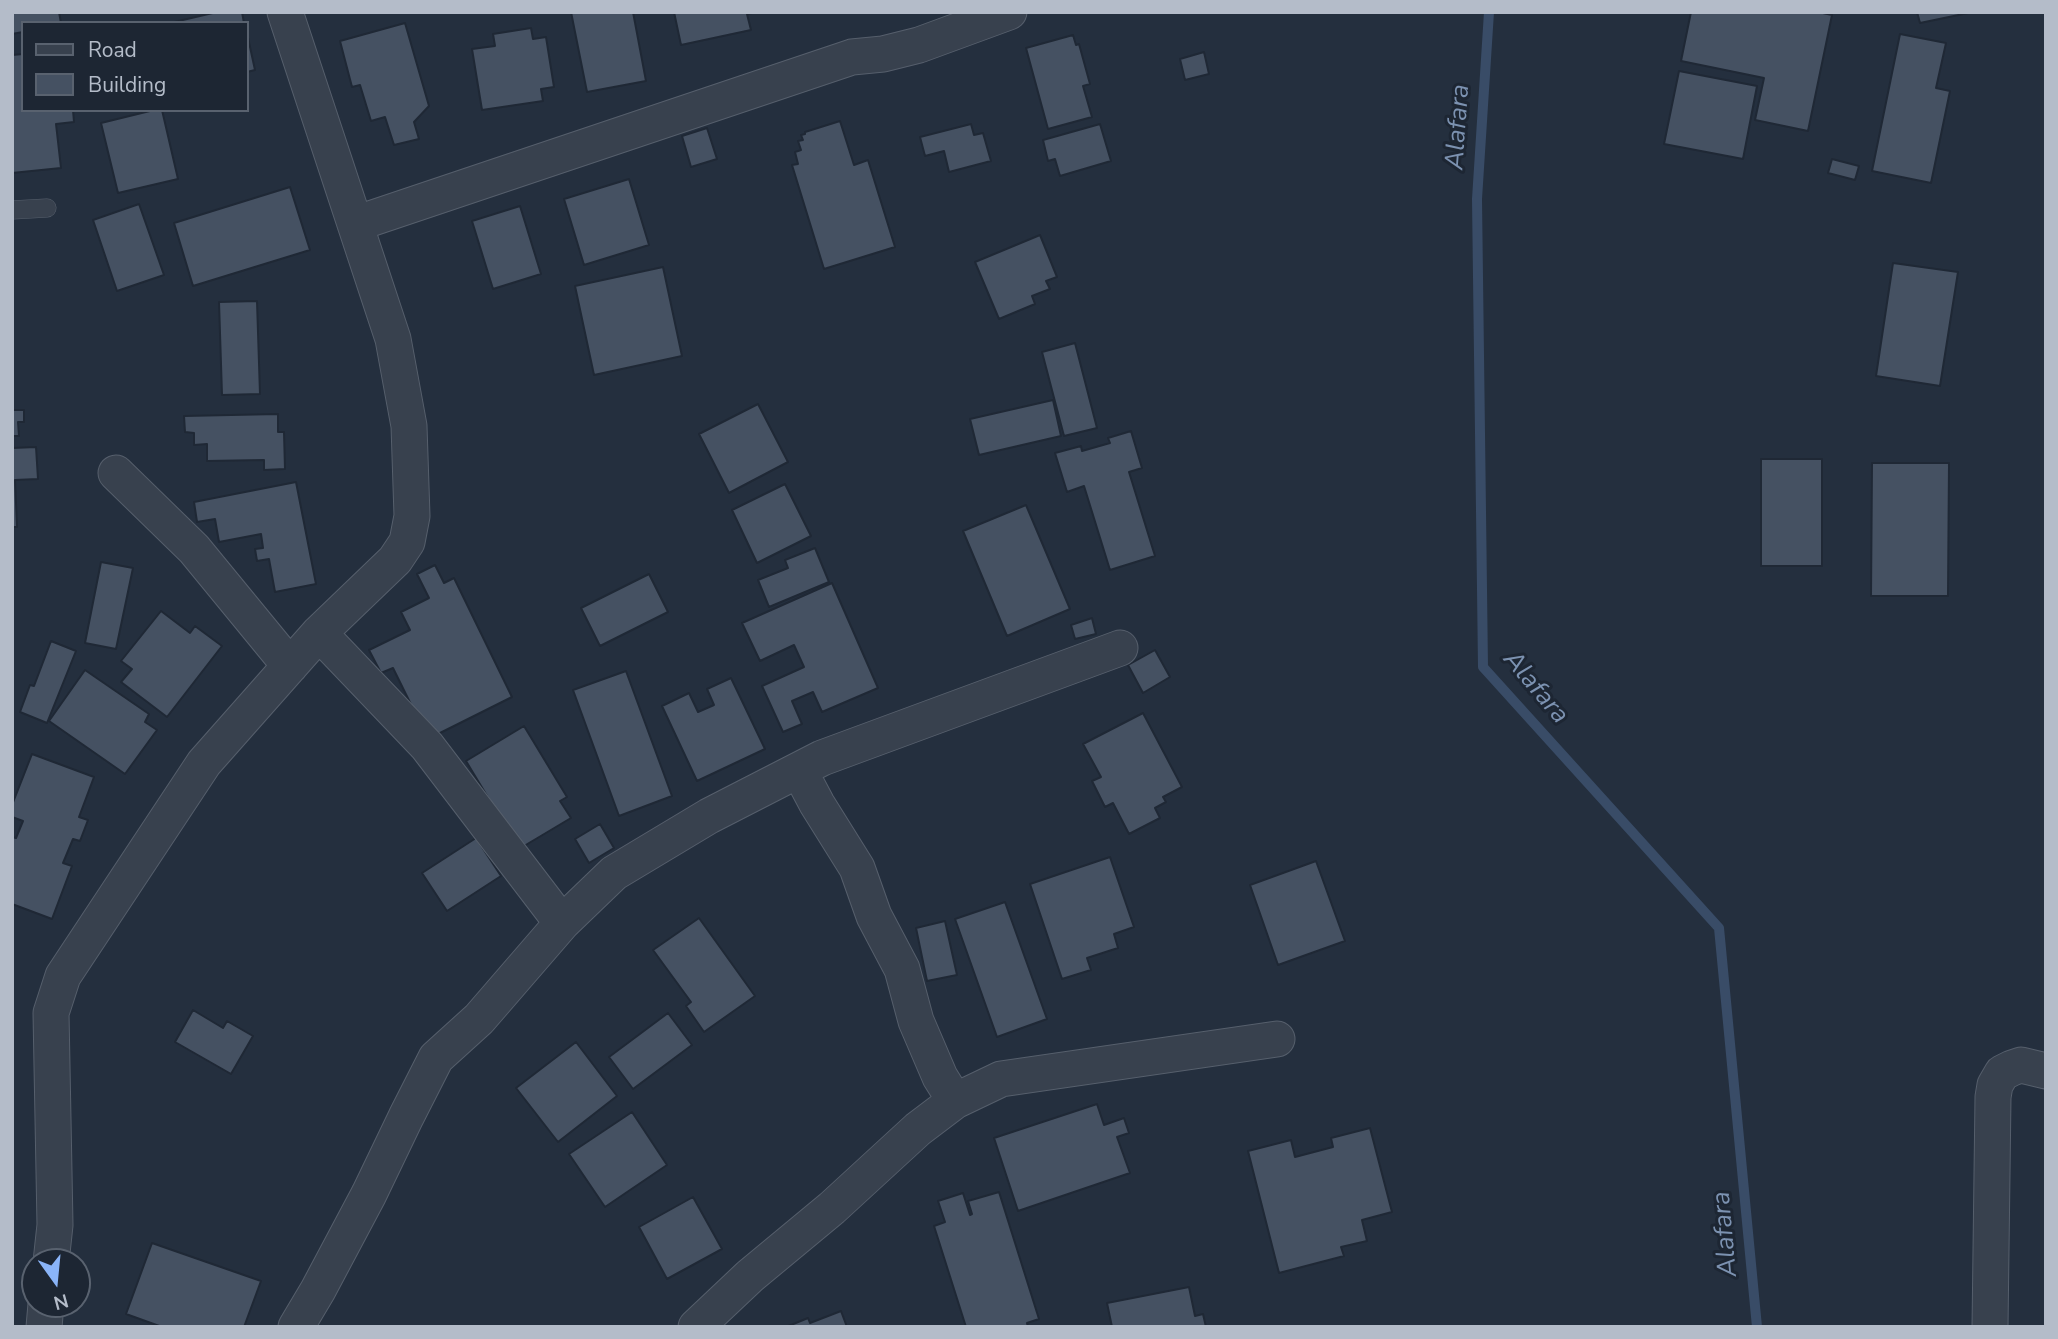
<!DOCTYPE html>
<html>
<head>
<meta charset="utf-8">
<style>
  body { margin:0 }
  #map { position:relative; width:2058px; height:1339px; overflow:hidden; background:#242f3e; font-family:"Nunito Sans",sans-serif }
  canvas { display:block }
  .frame { position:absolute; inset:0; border:14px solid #b4bcc9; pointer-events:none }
  .legend { position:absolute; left:21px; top:21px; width:228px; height:91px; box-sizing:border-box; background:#1d2633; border:2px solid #59626f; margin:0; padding:9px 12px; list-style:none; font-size:21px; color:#b4bcc9 }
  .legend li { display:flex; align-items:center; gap:14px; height:35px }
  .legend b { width:35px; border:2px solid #59626f }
  .north { position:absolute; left:21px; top:1248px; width:70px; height:70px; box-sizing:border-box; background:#1d2633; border:2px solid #59626f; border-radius:50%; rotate:165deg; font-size:19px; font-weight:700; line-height:28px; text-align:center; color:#b4bcc9 }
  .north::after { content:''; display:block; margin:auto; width:24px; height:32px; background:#8ab4f8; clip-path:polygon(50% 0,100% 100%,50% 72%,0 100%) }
</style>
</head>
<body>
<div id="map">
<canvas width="2058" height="1339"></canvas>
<div class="frame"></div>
<ul class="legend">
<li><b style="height:9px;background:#38414e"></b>Road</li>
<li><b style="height:19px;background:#455162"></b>Building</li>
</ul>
<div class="north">N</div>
</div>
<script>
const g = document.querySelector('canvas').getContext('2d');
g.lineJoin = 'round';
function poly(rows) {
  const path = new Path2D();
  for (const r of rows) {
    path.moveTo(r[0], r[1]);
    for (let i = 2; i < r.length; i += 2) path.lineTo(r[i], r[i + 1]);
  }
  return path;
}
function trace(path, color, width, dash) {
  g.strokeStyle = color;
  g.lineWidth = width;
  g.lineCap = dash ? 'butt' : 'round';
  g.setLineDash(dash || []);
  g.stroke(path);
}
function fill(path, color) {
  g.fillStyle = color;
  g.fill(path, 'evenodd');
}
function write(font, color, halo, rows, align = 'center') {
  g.font = font + ' "Nunito Sans",sans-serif';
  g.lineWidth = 6;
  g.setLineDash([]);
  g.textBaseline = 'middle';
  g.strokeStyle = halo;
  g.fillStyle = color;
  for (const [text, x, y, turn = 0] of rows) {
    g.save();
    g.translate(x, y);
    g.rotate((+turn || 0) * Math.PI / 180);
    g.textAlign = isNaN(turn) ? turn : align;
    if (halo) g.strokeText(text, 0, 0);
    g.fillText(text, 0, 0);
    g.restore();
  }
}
trace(poly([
  [1489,12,1477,199,1483,667,1719,928,1757,1327]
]), '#394c67', 10);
const building = poly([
  [12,12,59,12,61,23,23,23,23,32,12,34,12,12],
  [217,12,242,12,244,23,170,23,217,12],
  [571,12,633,12,646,81,587,92,571,12],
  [674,12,756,12,747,14,751,30,681,45,674,12],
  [1691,12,1818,12,1832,15,1808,131,1755,120,1764,78,1681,61,1691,12],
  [1917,12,1973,12,1920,23,1917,12],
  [405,23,429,106,414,122,419,139,394,145,385,117,371,121,360,85,352,87,340,41,405,23],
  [531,28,533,39,546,37,554,87,541,89,543,101,482,110,472,49,495,46,493,34,531,28],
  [247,33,255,70,247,72,247,33],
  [1900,34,1946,43,1936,88,1950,91,1931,183,1872,171,1900,34],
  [1073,35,1076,45,1079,44,1090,84,1083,86,1092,117,1048,129,1026,48,1073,35],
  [1204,52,1209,74,1185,80,1180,59,1204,52],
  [23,54,23,110,73,110,74,122,56,124,61,168,12,173,12,55,23,54],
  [1679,71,1757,86,1743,159,1664,144,1679,71],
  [154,110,162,110,178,179,118,193,101,123,154,110],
  [840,121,854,165,868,160,895,247,824,269,792,165,798,164,795,152,801,150,798,141,803,140,801,135,805,134,805,132,840,121],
  [971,124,974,135,983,133,991,161,949,172,944,151,925,156,920,137,971,124],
  [1100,124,1111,161,1060,176,1055,159,1048,161,1043,140,1100,124],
  [707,128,717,159,691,167,682,136,707,128],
  [1832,159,1859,166,1855,180,1828,173,1832,159],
  [629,179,649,245,584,265,564,199,629,179],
  [290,187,310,250,193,286,174,223,290,187],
  [139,204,164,275,117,291,93,220,139,204],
  [520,206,541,274,493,289,472,221,520,206],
  [1040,235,1057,277,1046,281,1050,289,1032,296,1035,304,999,319,975,262,1040,235],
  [1893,263,1958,272,1940,386,1876,376,1893,263],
  [663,267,682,356,594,375,575,286,663,267],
  [257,301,260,394,222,395,219,302,257,301],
  [1075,343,1097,428,1064,436,1042,352,1075,343],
  [1053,400,1061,436,979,455,970,419,1053,400],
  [758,404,788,462,729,493,699,434,758,404],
  [12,410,24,410,24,422,18,422,19,436,12,436,12,410],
  [278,414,278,432,284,432,285,469,264,470,264,460,207,461,207,444,194,445,194,433,185,432,184,416,278,414],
  [1131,431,1142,468,1129,472,1155,556,1110,570,1084,486,1067,492,1055,453,1081,446,1082,451,1110,443,1108,438,1131,431],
  [36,447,38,479,15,480,17,527,12,527,12,448,36,447],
  [1761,459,1822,459,1822,566,1761,566,1761,459],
  [1872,463,1949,463,1948,596,1871,596,1872,463],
  [296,482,316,584,275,592,269,559,257,561,255,549,263,548,261,534,219,542,215,519,197,522,194,502,296,482],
  [785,484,811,536,757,563,732,510,785,484],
  [1026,505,1070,609,1007,636,963,531,1026,505],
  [815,548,829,582,769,607,758,580,788,568,785,560,815,548],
  [101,562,133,568,116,649,85,643,101,562],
  [435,565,444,583,454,578,512,697,428,739,393,668,381,673,369,650,410,630,401,612,429,598,417,574,435,565],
  [649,574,668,612,600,646,581,608,649,574],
  [832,583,878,688,822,712,813,692,792,701,802,724,783,732,762,686,804,667,794,645,760,661,742,623,832,583],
  [161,611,190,633,195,626,222,646,167,717,121,682,132,669,121,661,161,611],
  [1092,618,1096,634,1075,639,1071,625,1092,618],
  [51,641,76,651,47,723,20,712,30,685,34,686,51,641],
  [1155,650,1170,677,1143,693,1128,665,1155,650],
  [85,670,149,714,145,722,157,730,125,774,49,721,85,670],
  [626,671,672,796,619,816,573,690,626,671],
  [731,678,765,749,697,781,662,706,689,693,698,712,714,705,707,689,731,678],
  [1143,713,1182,787,1163,797,1166,802,1155,808,1160,818,1129,834,1113,803,1105,807,1092,781,1101,777,1083,744,1143,713],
  [524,726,567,797,560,801,571,818,519,849,466,761,524,726],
  [32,754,94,777,79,817,88,820,80,841,73,839,63,863,72,866,52,919,12,904,12,837,16,838,23,821,12,817,12,805,32,754],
  [600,824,614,848,589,863,575,839,600,824],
  [476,838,501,876,447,911,422,873,476,838],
  [1110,857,1134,927,1114,934,1118,948,1087,958,1091,970,1062,979,1030,884,1110,857],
  [1316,861,1345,941,1278,965,1250,885,1316,861],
  [1005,902,1047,1019,997,1037,955,919,1005,902],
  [699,918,755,996,704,1032,686,1006,691,1002,653,950,699,918],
  [945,921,957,975,927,981,916,928,945,921],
  [193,1010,223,1028,227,1021,253,1036,231,1074,175,1042,193,1010],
  [668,1013,692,1045,633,1089,609,1057,668,1013],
  [576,1042,617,1096,558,1142,516,1088,576,1042],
  [1097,1104,1104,1125,1124,1118,1129,1133,1117,1137,1130,1173,1018,1211,994,1138,1097,1104],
  [632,1112,667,1165,605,1207,569,1154,632,1112],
  [1370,1128,1392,1212,1362,1220,1367,1241,1341,1247,1344,1256,1279,1273,1248,1151,1291,1140,1295,1157,1333,1147,1331,1138,1370,1128],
  [999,1192,1039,1319,1027,1323,1028,1327,966,1327,934,1226,945,1222,938,1201,963,1193,970,1215,972,1214,968,1201,999,1192],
  [693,1197,722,1249,667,1279,639,1227,693,1197],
  [152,1243,261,1281,244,1327,162,1327,126,1314,152,1243],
  [1189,1287,1195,1316,1203,1314,1206,1327,1112,1327,1107,1303,1189,1287],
  [841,1311,847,1327,786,1327,808,1318,810,1323,841,1311]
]);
fill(building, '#455162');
trace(building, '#1f2835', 2);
const service = poly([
  [12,210,47,208]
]);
const minor = poly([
  [355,224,852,57,883,54,919,45,1009,12],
  [116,473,194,549,290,666],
  [319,633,427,746,562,923],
  [799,770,817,804,857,868,874,916,902,969,916,1021,940,1077,955,1101],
  [51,1262,55,1225,51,1013,63,976,204,763,319,633,395,560,407,542,412,516,409,426,393,339,285,12],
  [44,1327,46,1304],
  [296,1327,318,1290,369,1194,406,1117,436,1058,479,1019,562,923,614,873,709,816,822,758,1120,648],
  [696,1327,750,1276,832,1208,918,1129,955,1101,1001,1079,1277,1039],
  [1990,1327,1993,1097,1995,1085,2002,1073,2012,1068,2021,1065,2046,1071]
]);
trace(service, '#565f6c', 19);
trace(minor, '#565f6c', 37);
trace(service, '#38414e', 18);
trace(minor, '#38414e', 35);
write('italic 26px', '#7c92b1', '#1d2633', [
  ["Alafara",1459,127,-86],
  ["Alafara",1535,688,50],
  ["Alafara",1726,1234,-95]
]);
</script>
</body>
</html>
